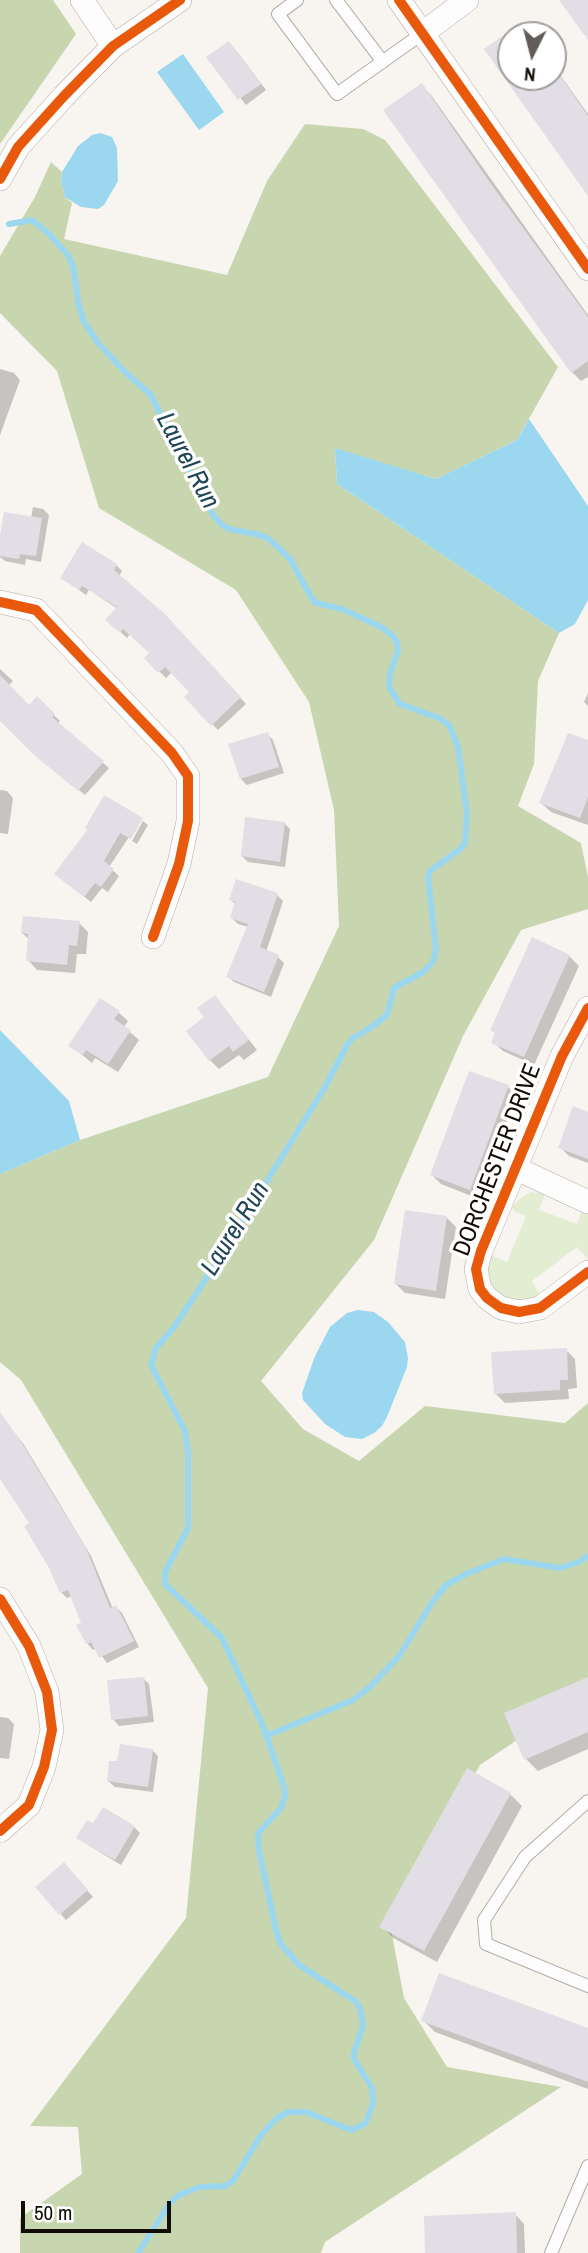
<!DOCTYPE html>
<html>
<head>
<meta charset="utf-8">
<style>
  body { margin:0 }
  #map { position:relative; width:588px; height:2253px; overflow:hidden; background:#f8f4f0; font-family:"Archivo Narrow",sans-serif }
  canvas { display:block }
  .north { position:absolute; left:497px; top:21px; width:70px; height:70px; box-sizing:border-box; background:#fff; border:2px solid #a09e9b; border-radius:50%; rotate:186deg; font-size:19px; font-weight:700; line-height:28px; text-align:center; color:#120c06 }
  .north::after { content:''; display:block; margin:auto; width:24px; height:32px; background:#625d58; clip-path:polygon(50% 0,100% 100%,50% 72%,0 100%) }
  .scale { position:absolute; left:21px; top:2201px; width:150px; height:32px; box-sizing:border-box; border:4px solid #120c06; border-top:0; padding-left:9px; font-size:21px; line-height:24px; white-space:nowrap; color:#120c06; -webkit-text-stroke:5px #fff; paint-order:stroke }
</style>
</head>
<body>
<div id="map">
<canvas width="588" height="2253"></canvas>
<div class="north">N</div>
<div class="scale">50 m</div>
</div>
<script>
const g = document.querySelector('canvas').getContext('2d');
g.lineJoin = 'round';
function fill(path, color) {
  g.fillStyle = color;
  g.fill(path, 'evenodd');
}
function poly(rows) {
  const path = new Path2D();
  for (const r of rows) {
    path.moveTo(r[0], r[1]);
    for (let i = 2; i < r.length; i += 2) path.lineTo(r[i], r[i + 1]);
  }
  return path;
}
function trace(path, color, width, dash) {
  g.strokeStyle = color;
  g.lineWidth = width;
  g.lineCap = dash ? 'butt' : 'round';
  g.setLineDash(dash || []);
  g.stroke(path);
}
function write(font, color, halo, rows, align = 'center') {
  g.font = font + ' "Archivo Narrow",sans-serif';
  g.lineWidth = 7;
  g.setLineDash([]);
  g.textBaseline = 'middle';
  g.strokeStyle = halo;
  g.fillStyle = color;
  for (const [text, x, y, turn = 0] of rows) {
    g.save();
    g.translate(x, y);
    g.rotate((+turn || 0) * Math.PI / 180);
    g.textAlign = isNaN(turn) ? turn : align;
    if (halo) g.strokeText(text, 0, 0);
    g.fillText(text, 0, 0);
    g.restore();
  }
}
fill(poly([
  [531,1192,545,1194,539,1210,577,1224,582,1211,588,1212,588,1259,577,1247,532,1281,539,1293,539,1296,515,1302,497,1292,491,1285,488,1268,492,1256,507,1262,526,1216,514,1211,512,1208,519,1199]
]), '#e3edd1');
fill(poly([
  [0,0,53,0,76,34,0,144],
  [305,124,363,129,385,140,558,367,517,440,436,479,335,449,337,484,559,633,538,681,534,764,518,806,581,843,588,877,588,909,521,930,463,1036,374,1240,261,1381,303,1429,359,1461,425,1406,565,1423,588,1403,588,1692,480,1765,390,1924,404,1998,447,2067,561,2087,325,2242,321,2253,20,2253,20,2218,82,2174,78,2127,30,2126,186,1918,208,1688,21,1380,0,1362,0,1174,80,1140,268,1077,339,926,334,810,309,702,236,590,99,508,57,371,0,313,0,256,35,197,51,162,62,172,61,181,65,197,72,203,64,239,227,275,267,181]
]), '#c7d6af');
fill(poly([
  [183,54,224,112,199,130,157,72],
  [100,133,112,137,117,148,118,181,104,205,98,209,81,207,65,197,61,181,62,172,78,146,92,135],
  [529,419,588,506,588,600,575,624,559,633,337,484,335,448,436,479,517,440],
  [0,1030,69,1101,80,1140,0,1174],
  [358,1310,374,1312,388,1322,405,1342,408,1358,407,1367,387,1417,382,1426,374,1433,362,1439,345,1437,325,1424,303,1400,302,1393,315,1356,330,1327,347,1313]
]), '#9cd7f0');
fill(poly([
  [522,25,532,35,511,35,511,77,553,77,553,65,588,114,588,191,486,50],
  [235,49,266,90,246,105,209,58],
  [422,86,431,95,588,315,588,377,581,381,572,372,385,110],
  [0,369,14,373,20,380,0,435],
  [33,507,43,509,49,515,41,562,26,559,25,565,5,561,0,557,0,539,31,518],
  [116,565,122,571,119,576,170,622,246,704,218,730,186,697,192,692,172,672,166,678,146,658,151,653,130,634,127,638,114,626,118,609,89,590,86,595,62,578],
  [0,669,13,681,8,686,29,707,37,699,60,721,57,724,109,768,85,795,42,760,0,719],
  [588,693,588,706,584,702],
  [267,734,273,740,284,773,247,785,241,779],
  [588,742,588,825,551,812,541,803],
  [0,790,7,791,13,798,8,834,0,833],
  [141,819,109,867,119,876,108,892,102,888,91,902,56,874],
  [143,821,148,825,137,844,132,841],
  [284,823,290,829,285,867,248,862,242,856],
  [277,895,283,901,266,952,278,957,284,963,271,997,234,982,228,976,248,927,238,924,232,918,236,905,231,900],
  [79,923,88,932,86,954,77,954,75,973,37,970,28,960,30,940,22,933],
  [533,940,569,956,579,966,534,1065,503,1051,493,1042,497,1035,492,1030],
  [215,997,257,1050,244,1060,239,1055,219,1069,210,1060,206,1018],
  [118,1012,128,1021,124,1027,139,1040,118,1072,95,1058,92,1063,71,1046],
  [508,1087,517,1096,479,1197,474,1197,441,1184,432,1175],
  [588,1113,588,1163,569,1156,560,1147],
  [447,1218,456,1227,445,1299,405,1293,396,1284],
  [566,1350,575,1359,577,1388,568,1389,569,1399,505,1403,495,1393],
  [0,1414,24,1445,55,1496,91,1556,113,1609,116,1607,122,1613,139,1647,107,1663,96,1648,93,1650,87,1643,83,1624,72,1596,67,1598,61,1592,31,1524,0,1476],
  [143,1678,149,1684,154,1722,119,1726,113,1719],
  [588,1679,588,1749,538,1771,526,1759],
  [0,1717,8,1718,14,1724,9,1759,0,1758],
  [152,1750,158,1756,153,1792,115,1787,108,1781],
  [510,1794,522,1806,437,1962,393,1938,382,1926],
  [94,1826,134,1827,140,1833,121,1865,85,1843,79,1837],
  [70,1871,93,1897,66,1920,37,1887],
  [423,2020,588,2030,588,2089,435,2032],
  [515,2214,524,2224,525,2253,427,2253]
]), '#0003');
trace(poly([
  [9,224,32,220,49,234,68,255,73,266,79,306,84,322,99,344,124,371,150,394,213,515,222,525,229,529,260,535,269,539,290,559,311,597,316,603,342,609,381,627,392,635,397,642,398,651,390,673,389,687,400,704,439,718,449,725,458,747,467,814,465,843,459,850,430,871,428,877,436,950,433,962,423,972,394,988,387,1015,370,1028,353,1038,347,1045,325,1087,220,1257,175,1326,156,1348,151,1365,185,1431,188,1453,188,1528,165,1572,165,1584,222,1638,263,1726,284,1787,285,1796,281,1808,260,1831,258,1836,259,1851,276,1930,280,1943,299,1965,355,2001,360,2008,363,2025,354,2053,354,2059,372,2088,373,2104,365,2124,351,2130,306,2112,288,2112,277,2118,261,2135,233,2181,225,2186,200,2187,179,2195,170,2203,138,2253],
  [266,1736,353,1700,371,1686,399,1656,433,1601,446,1585,466,1574,504,1559,560,1568,579,1562,588,1556]
]), '#9cd7f0', 6);
fill(poly([
  [559,0,588,0,588,40],
  [511,30,511,77,561,77,588,116,588,196,484,49],
  [229,41,261,84,238,100,206,57],
  [422,83,488,180,588,317,588,361,571,373,383,110],
  [4,512,42,518,36,556,20,554,19,559,0,556,0,535],
  [82,542,117,564,114,570,164,613,241,697,211,726,184,697,189,692,165,667,158,673,144,658,149,653,123,629,120,633,105,620,117,607,82,586,79,590,60,578],
  [0,675,29,705,37,696,55,714,52,717,104,761,78,791,34,755,0,721],
  [268,732,279,767,240,779,228,744],
  [568,733,588,740,588,797,580,818,539,803],
  [104,795,143,818,131,839,120,833,104,861,114,869,101,887,95,883,84,897,54,874,87,830,85,828],
  [245,817,285,822,280,862,241,856],
  [236,879,278,893,260,947,279,955,264,992,226,977,248,924,230,918,235,902,229,900],
  [23,916,80,921,77,946,69,945,67,965,26,961,28,934,21,933],
  [532,937,570,955,524,1057,491,1043,495,1033,490,1030],
  [215,995,249,1040,233,1052,229,1046,209,1061,186,1031,204,1017,197,1008],
  [100,998,120,1011,114,1019,131,1030,108,1064,86,1050,83,1055,68,1046],
  [469,1071,509,1085,470,1190,430,1175],
  [573,1106,588,1112,588,1159,558,1148],
  [405,1210,447,1216,436,1291,394,1284],
  [567,1348,568,1380,560,1380,560,1390,494,1394,491,1352],
  [0,1412,18,1437,86,1548,110,1608,116,1605,134,1641,99,1658,91,1642,86,1644,76,1625,81,1623,68,1590,60,1593,49,1568,24,1526,29,1523,0,1479],
  [144,1677,148,1716,111,1720,107,1680],
  [588,1677,588,1732,524,1760,504,1713],
  [120,1744,153,1749,148,1787,107,1781,109,1761,117,1761],
  [467,1768,511,1793,424,1951,379,1927],
  [103,1807,135,1826,115,1860,76,1838,87,1820,93,1823],
  [64,1862,88,1890,59,1915,35,1887],
  [439,1973,588,2028,588,2082,421,2021],
  [516,2212,517,2253,425,2253,424,2216]
]), '#e1dfe5');
const service = poly([
  [297,0,278,14,337,94,423,33],
  [336,0,383,62],
  [588,1801,525,1857,484,1920,486,1944,588,1986],
  [551,2253,588,2166]
]);
const minor = poly([
  [82,0,113,46],
  [399,0,588,269],
  [423,33,467,0],
  [0,179,18,147,64,96,113,46,180,0],
  [0,602,36,610,172,753,188,776,188,821,179,864,153,937],
  [588,1008,562,1056,481,1251,476,1269,480,1289,487,1298,501,1308,519,1312,540,1308,588,1272],
  [515,1168,588,1202],
  [0,1599,29,1646,47,1692,52,1730,44,1767,29,1805,0,1831]
]);
trace(service, '#b2ada8', 14);
trace(minor, '#b2ada8', 24);
trace(service, '#fefdfd', 12);
trace(minor, '#fefdfd', 23);
trace(poly([
  [399,0,588,269],
  [0,179,18,147,64,96,113,46,180,0],
  [0,602,36,610,172,753,188,776,188,821,179,864,153,937],
  [588,1008,562,1056,481,1251,476,1269,480,1289,487,1298,501,1308,519,1312,540,1308,588,1272],
  [0,1599,29,1646,47,1692,52,1730,44,1767,29,1805,0,1831]
]), '#e8590c', 10);
write('24px', '#120c06', '#fff', [
  ["DORCHESTER DRIVE",498,1160,-69]
]);
write('italic 26px', '#204656', '#fff', [
  ["Laurel Run",187,461,62],
  ["Laurel Run",236,1229,-58]
]);
</script>
</body>
</html>
